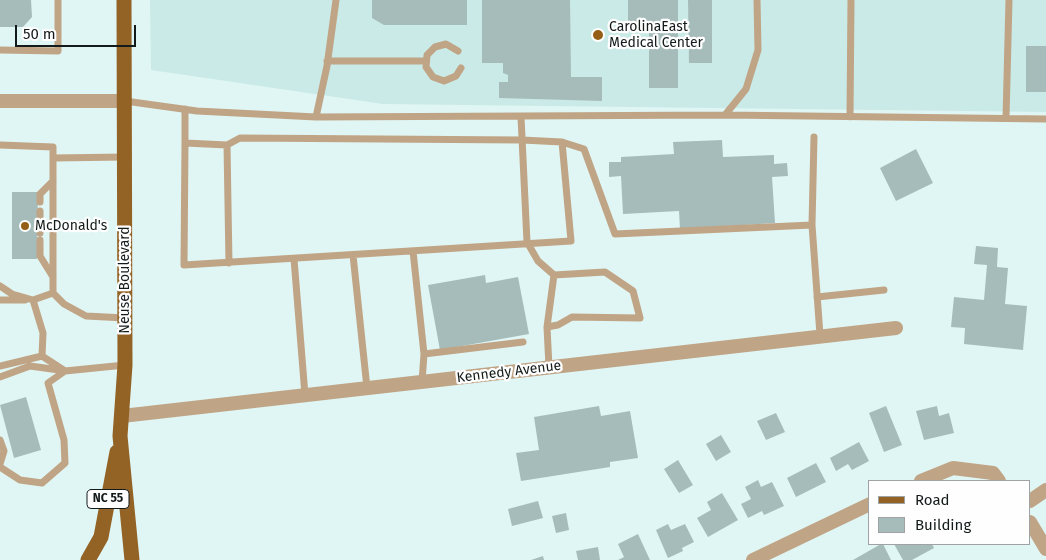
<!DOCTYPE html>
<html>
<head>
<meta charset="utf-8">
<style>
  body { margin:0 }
  #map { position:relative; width:1046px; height:560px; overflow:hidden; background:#e0f6f4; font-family:"Fira Sans",sans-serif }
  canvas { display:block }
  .legend { position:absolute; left:868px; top:480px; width:162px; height:65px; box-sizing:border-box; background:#fefefe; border:1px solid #a0a3a3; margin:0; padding:6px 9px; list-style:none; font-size:15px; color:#131b1a }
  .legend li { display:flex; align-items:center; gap:10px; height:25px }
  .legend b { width:25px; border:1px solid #a0a3a3 }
  .scale { position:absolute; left:15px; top:25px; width:121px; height:22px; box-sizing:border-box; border:2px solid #131b1a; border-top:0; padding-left:6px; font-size:15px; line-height:18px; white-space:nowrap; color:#131b1a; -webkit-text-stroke:4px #fefefe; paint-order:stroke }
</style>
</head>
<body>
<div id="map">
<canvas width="1046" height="560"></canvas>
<ul class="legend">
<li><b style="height:6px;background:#936225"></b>Road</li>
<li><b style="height:14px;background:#a6bcba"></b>Building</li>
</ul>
<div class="scale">50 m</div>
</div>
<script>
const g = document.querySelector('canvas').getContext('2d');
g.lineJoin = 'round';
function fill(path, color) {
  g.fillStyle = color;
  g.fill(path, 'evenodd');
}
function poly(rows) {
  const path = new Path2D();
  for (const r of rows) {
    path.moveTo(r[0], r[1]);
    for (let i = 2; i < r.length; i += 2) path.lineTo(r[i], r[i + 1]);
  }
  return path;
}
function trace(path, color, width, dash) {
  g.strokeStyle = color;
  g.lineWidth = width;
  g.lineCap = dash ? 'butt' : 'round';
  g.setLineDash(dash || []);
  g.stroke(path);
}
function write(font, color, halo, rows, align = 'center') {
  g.font = font + ' "Fira Sans",sans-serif';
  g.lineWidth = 4.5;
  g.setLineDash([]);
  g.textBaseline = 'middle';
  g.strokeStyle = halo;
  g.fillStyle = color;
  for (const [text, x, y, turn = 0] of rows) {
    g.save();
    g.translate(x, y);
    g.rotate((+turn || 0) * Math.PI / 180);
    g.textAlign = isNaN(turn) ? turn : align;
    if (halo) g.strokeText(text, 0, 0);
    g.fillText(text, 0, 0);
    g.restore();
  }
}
fill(poly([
  [150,0,1046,0,1046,112,383,104,151,70]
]), '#caeae7');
fill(poly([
  [0,0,31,0,32,17,23,27,0,27],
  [372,0,467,0,467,25,384,25,372,18],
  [482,0,570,0,571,77,602,77,602,101,499,98,499,82,508,82,508,75,503,73,503,63,482,63],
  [628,0,678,0,678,88,649,88,649,23,628,23],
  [688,0,712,0,712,63,689,63],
  [1026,46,1046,46,1046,92,1026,92],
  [722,140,723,157,774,155,774,164,787,163,788,176,772,177,775,223,680,229,679,211,623,214,621,176,609,177,609,162,621,162,621,157,674,154,673,142],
  [916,149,933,183,896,201,880,168],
  [12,192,38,192,37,259,12,259],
  [976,246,998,248,997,267,1008,268,1005,304,1027,306,1023,350,964,344,965,328,951,327,954,297,984,300,987,265,974,264],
  [485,275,486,283,518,277,529,334,440,350,428,285],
  [26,397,41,450,14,458,0,405],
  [599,406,601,416,630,411,638,458,610,462,610,467,521,481,516,453,539,450,534,417],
  [886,406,902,445,884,452,869,413],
  [937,406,939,416,949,413,954,433,924,440,916,411],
  [776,413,785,432,766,440,757,421],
  [721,435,731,452,716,461,706,444],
  [859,442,869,461,852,470,848,464,836,471,830,458],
  [678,460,693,485,679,493,664,469],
  [816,463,826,482,796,497,787,478],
  [758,480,761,487,772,482,784,506,764,515,762,511,748,518,741,504,751,499,745,487],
  [722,493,738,520,708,537,697,518,711,510,707,502],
  [538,501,543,518,512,526,508,509],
  [566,513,569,530,556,533,552,516],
  [668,524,671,530,685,524,694,542,682,548,683,551,668,558,656,530],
  [638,534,650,560,618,560,624,557,618,544],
  [881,544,883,544,891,560,853,560],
  [894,544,932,544,934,548,912,560,903,560],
  [598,547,600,560,578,560,576,551],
  [543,556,544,560,531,560]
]), '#a6bcba');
trace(poly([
  [0,50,58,51,58,0],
  [458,51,446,44,435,47,427,55,426,67,433,77,444,81,456,76,461,68],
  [327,61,425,61],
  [125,101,197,111,316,117,725,115,1046,119],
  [725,115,746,89,758,50,757,0],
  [316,117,327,66,336,0],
  [521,117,527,242,538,261,554,275,605,272,633,291,640,318,572,317,558,325,547,327,549,367],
  [850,117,851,0],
  [1006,118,1009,0],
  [562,142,584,149,615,234,812,225,814,137],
  [185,143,227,145,240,138,522,140,562,142,571,241,184,265,185,143,185,109],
  [0,145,53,147,53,293,64,304,86,316,125,318],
  [227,145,229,263],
  [53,158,125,157],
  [40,202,40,194,53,181],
  [812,225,820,335],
  [40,233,40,211],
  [40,240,40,256,53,277],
  [413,251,424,354,523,342],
  [353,255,367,388],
  [294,259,305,395],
  [0,286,12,294,33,300],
  [817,297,884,290],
  [0,300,25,300],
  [547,327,554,275],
  [42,356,43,333,33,300,53,293],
  [0,366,42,356,65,371,125,365],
  [0,377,30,366,59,370],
  [422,382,424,354],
  [0,440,4,451,0,464],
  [0,467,20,480,42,483,65,463,64,440,48,383,65,371]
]), '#c0a486', 7);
trace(poly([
  [0,101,125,101],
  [122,416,896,328],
  [921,481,953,468,993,473,999,481],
  [1030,501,1046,490],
  [1030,522,1046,549],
  [753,560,870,504]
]), '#c0a486', 14);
trace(poly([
  [124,0,125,365,120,436,132,560],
  [88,560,101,537,117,452]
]), '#936225', 15);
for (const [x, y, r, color] of [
  [598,35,6,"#945e16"],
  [25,226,5,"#945e16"]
]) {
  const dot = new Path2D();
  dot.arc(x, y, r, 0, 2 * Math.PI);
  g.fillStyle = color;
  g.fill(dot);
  trace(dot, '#fefefe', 2);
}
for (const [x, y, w] of [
  [108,499,42]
]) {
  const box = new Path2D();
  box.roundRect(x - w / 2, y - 9.5, w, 19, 4);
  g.fillStyle = '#fefefe';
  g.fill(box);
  trace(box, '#131b1a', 1);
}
write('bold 12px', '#131b1a', null, [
  ["NC 55",108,499]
]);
write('14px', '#131b1a', '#fefefe', [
  ["CarolinaEast",609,27],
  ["Medical Center",609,43],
  ["McDonald's",35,226]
], 'left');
write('14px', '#131b1a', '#fefefe', [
  ["Neuse Boulevard",125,280,-90],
  ["Kennedy Avenue",509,372,-7]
]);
</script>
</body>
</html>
